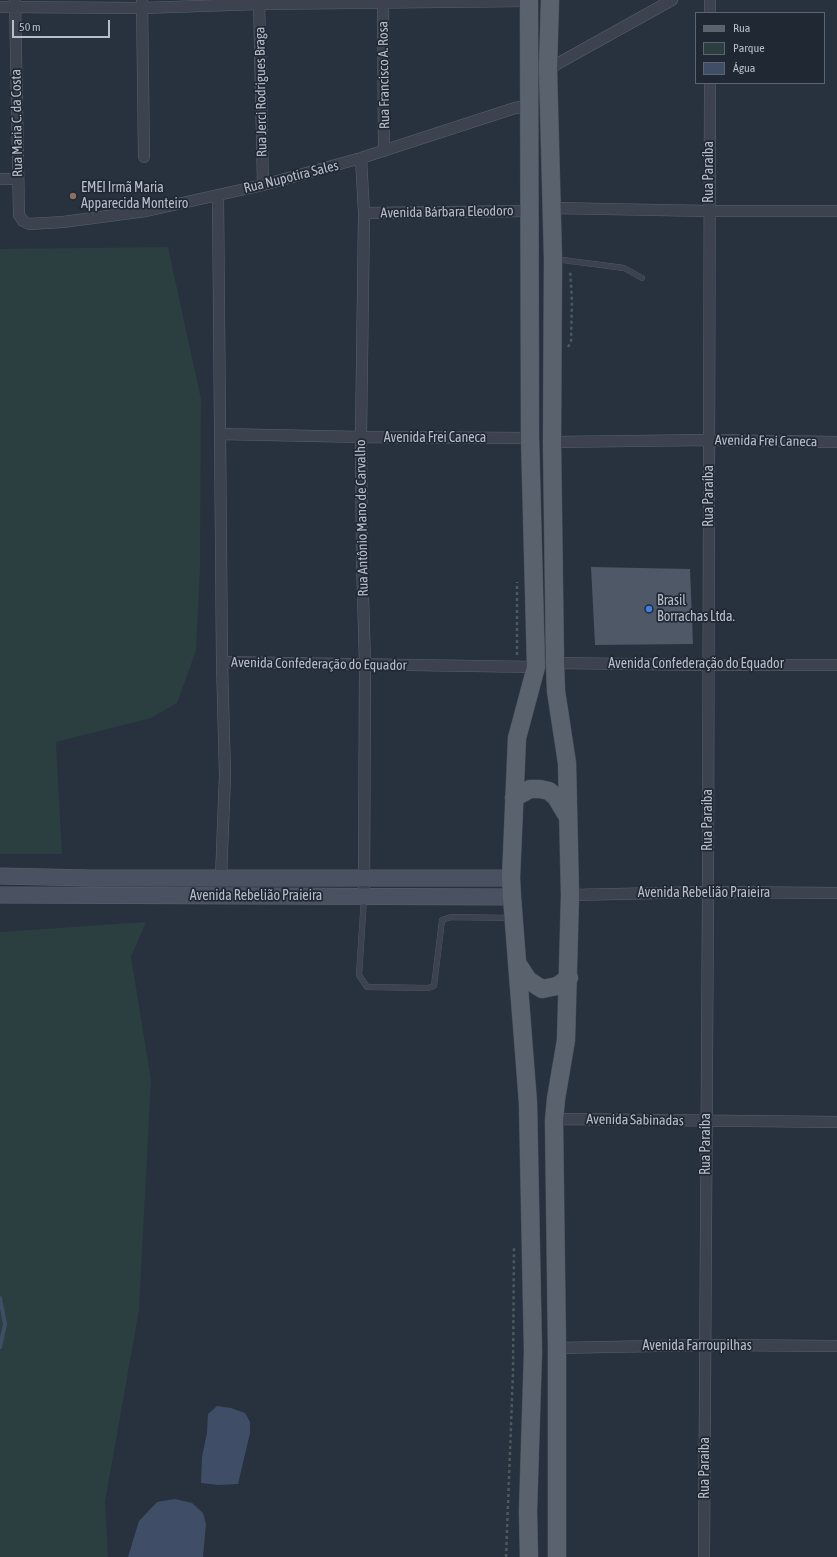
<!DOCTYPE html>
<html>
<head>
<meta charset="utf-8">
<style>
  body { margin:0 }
  #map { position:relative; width:837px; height:1557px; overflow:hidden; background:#28313e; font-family:"Asap Condensed",sans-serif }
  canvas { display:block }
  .legend { position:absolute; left:695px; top:12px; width:130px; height:72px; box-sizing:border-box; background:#202834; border:1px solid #5d6470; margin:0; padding:5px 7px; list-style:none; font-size:12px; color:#b8bec9 }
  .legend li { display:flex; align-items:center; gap:8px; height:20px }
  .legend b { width:20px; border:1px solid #5d6470 }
  .scale { position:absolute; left:12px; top:20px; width:98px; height:18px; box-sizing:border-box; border:2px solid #b8bec9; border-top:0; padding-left:5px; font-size:12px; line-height:14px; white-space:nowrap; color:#b8bec9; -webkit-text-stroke:3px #202834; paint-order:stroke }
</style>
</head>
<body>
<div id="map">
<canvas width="837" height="1557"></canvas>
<ul class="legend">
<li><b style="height:5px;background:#5a626e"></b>Rua</li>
<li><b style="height:11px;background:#2b3e40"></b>Parque</li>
<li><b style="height:11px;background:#3f4e66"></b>Água</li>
</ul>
<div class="scale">50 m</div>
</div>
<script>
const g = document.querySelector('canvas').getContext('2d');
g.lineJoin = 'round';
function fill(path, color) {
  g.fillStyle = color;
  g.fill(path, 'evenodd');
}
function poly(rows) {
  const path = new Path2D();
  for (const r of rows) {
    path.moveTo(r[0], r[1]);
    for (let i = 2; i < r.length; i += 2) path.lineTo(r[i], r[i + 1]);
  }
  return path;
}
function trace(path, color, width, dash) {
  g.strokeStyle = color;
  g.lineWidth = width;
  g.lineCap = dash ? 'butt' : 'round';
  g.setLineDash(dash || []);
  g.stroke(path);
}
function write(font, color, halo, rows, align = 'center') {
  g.font = font + ' "Asap Condensed",sans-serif';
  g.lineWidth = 3.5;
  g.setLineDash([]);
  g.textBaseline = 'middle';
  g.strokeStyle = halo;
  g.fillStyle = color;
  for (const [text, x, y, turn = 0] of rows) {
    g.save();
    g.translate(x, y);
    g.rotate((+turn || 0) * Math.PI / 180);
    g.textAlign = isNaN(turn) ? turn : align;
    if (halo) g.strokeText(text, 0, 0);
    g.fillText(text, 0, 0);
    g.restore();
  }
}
fill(poly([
  [168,247,201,399,200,568,196,651,177,703,151,718,56,742,62,854,0,854,0,249],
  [146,922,131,957,151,1080,139,1310,105,1502,108,1557,0,1557,0,932]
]), '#2b3e40');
fill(poly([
  [217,1406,231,1408,245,1413,250,1422,250,1433,238,1484,218,1485,201,1483,202,1457,207,1433,208,1414],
  [175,1499,192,1503,203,1513,206,1524,203,1557,128,1557,139,1521,157,1502]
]), '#3f4e66');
trace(poly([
  [0,1298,5,1324,0,1347]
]), '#3f4e66', 4);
fill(poly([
  [591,567,690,569,693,644,595,645]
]), '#4e5867');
const lane = poly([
  [555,259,624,268,642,278],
  [364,898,359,975,367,987,428,988,434,986,442,920,451,917,511,918]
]);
const street = poly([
  [15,0,19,215,23,221,29,224,63,222,146,211,263,185,361,158,515,108,530,105],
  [259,0,263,185],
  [383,0,384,151],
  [142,1,144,157],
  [0,7,142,8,259,4,529,1],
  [710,13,710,0],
  [548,69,672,0],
  [361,158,364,213,361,437,362,561,365,664,364,897],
  [0,179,17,179],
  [218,195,222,662],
  [552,208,709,211,837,211],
  [364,213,530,211],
  [220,434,361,437,530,438],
  [552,442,709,440,837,442],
  [555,663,709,665,837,665],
  [221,878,225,775,222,662,536,667],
  [570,895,708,892,837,893],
  [554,1121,566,1119,837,1122],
  [557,1348,706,1345,837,1346],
  [704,1557,708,892,710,83]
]);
const secondary = poly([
  [0,876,90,878,511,878],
  [0,895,512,897]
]);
const primary = poly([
  [550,0,548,69,553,259,552,442,555,663,556,691,567,763,570,895,566,1040,556,1099,554,1121,557,1348,557,1557],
  [514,798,530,789,540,789,549,791,556,797,568,817],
  [517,963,528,980,542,989,557,986,569,978],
  [529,1557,528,1511,533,1352,528,1103,512,897,511,878,517,738,536,667,530,438,529,0]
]);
trace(lane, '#59616c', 6);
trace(street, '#59616c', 12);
trace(secondary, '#59616c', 17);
trace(primary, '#454c58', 19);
trace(poly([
  [568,347,571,341,572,301,570,270],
  [517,655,517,582],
  [506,1557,513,1373,514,1247]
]), '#4a5b5e', 2.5, [3, 3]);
trace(lane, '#3c434e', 5.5);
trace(street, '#3c434e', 11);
trace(secondary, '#4a5261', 16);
trace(primary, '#5a626e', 18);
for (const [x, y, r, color] of [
  [73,196,4,"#8d6e63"],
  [649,609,4,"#3f7fe0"]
]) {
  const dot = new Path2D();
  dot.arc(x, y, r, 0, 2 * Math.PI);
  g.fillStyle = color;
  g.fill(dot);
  trace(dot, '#202834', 1.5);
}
write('14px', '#b8bec9', '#202834', [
  ["Rua Francisco A. Rosa",384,75,-91],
  ["Rua Jerci Rodrigues Braga",261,92,-91],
  ["Rua Maria C. da Costa",17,123,-91],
  ["Rua Paraíba",709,172,-90],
  ["Rua Nupotira Sales",291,177,-14],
  ["Avenida Bárbara Eleodoro",447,212,-1],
  ["Avenida Frei Caneca",435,438],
  ["Avenida Frei Caneca",766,441,1],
  ["Rua Paraíba",709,496,-90],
  ["Rua Antônio Mano de Carvalho",362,518,-91],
  ["Avenida Confederação do Equador",319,664,1],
  ["Avenida Confederação do Equador",696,664],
  ["Rua Paraíba",708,820,-90],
  ["Avenida Rebelião Praieira",704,893],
  ["Avenida Rebelião Praieira",256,896],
  ["Avenida Sabinadas",635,1120,1],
  ["Rua Paraíba",706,1144,-90],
  ["Avenida Farroupilhas",697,1346],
  ["Rua Paraíba",705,1468,-90]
]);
write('14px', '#b8bec9', '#202834', [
  ["EMEI Irmã Maria",81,188],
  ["Apparecida Monteiro",81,204],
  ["Brasil",657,601],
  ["Borrachas Ltda.",657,617]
], 'left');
</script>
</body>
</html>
